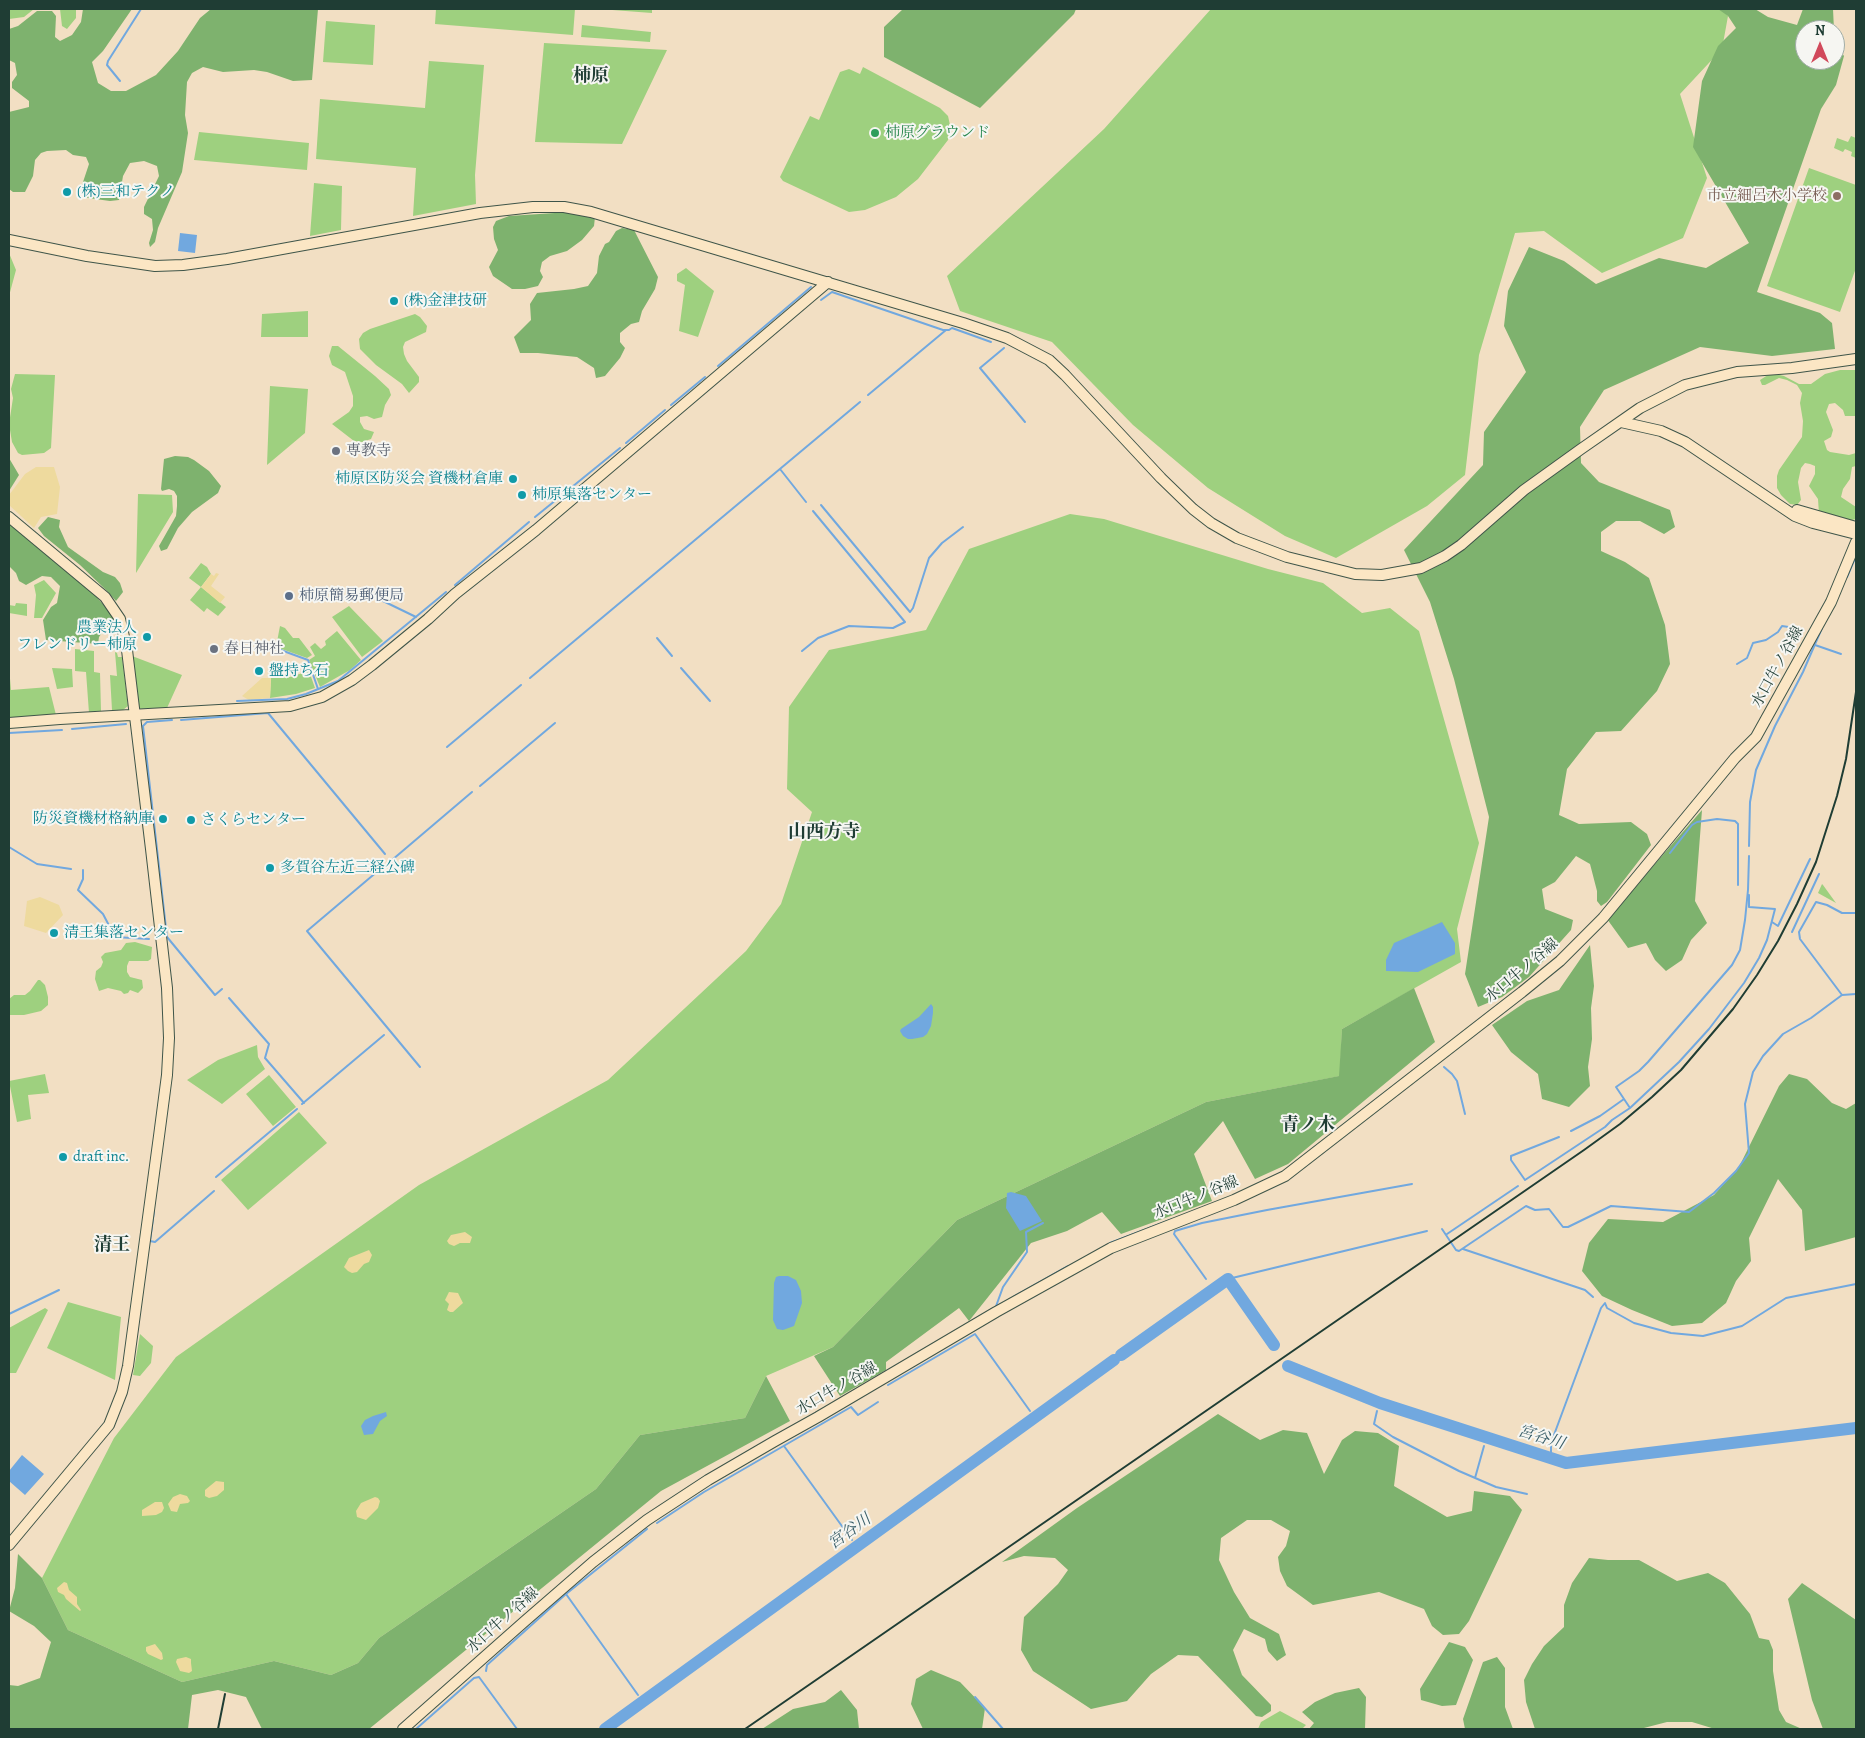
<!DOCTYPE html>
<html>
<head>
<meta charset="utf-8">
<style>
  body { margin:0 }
  #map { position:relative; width:1865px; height:1738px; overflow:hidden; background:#f2dfc3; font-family:Alegreya,serif }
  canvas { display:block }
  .frame { position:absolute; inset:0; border:10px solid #1f3d34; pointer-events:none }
  .north { position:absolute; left:1795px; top:20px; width:50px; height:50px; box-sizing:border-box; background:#f6f6f2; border:1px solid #a0aca6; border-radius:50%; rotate:0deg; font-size:14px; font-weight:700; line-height:20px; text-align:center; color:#1f3d34 }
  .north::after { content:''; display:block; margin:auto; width:18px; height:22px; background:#d1495b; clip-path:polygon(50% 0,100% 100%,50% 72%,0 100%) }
</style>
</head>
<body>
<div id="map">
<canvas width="1865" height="1738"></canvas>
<div class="frame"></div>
<div class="north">N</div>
</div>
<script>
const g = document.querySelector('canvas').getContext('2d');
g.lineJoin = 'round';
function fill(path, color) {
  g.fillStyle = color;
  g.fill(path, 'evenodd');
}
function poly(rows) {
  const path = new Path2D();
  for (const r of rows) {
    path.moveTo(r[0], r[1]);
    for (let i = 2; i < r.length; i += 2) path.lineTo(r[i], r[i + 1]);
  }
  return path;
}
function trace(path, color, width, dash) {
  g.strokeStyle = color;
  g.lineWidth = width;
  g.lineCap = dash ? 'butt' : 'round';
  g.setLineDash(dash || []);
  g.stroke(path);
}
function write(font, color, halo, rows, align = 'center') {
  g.font = font + ' Alegreya,"Noto Serif JP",serif';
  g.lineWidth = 4;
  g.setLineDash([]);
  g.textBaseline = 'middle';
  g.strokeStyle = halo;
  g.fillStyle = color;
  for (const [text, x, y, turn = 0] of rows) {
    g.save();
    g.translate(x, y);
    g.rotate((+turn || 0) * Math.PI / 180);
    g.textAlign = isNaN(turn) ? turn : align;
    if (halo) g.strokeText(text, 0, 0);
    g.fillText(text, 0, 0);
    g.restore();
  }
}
fill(poly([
  [9,9,34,9,24,17,9,19],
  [60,9,76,9,76,18,67,29,62,26],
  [436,9,575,9,573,35,435,24],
  [599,9,652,9,652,13],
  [1211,9,1722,9,1728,16,1722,49,1680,94,1707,178,1683,238,1602,273,1544,231,1515,233,1479,355,1465,475,1427,506,1336,558,1285,536,1208,488,1133,425,1052,342,960,311,947,276,1104,129],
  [326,21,375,25,373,65,323,62],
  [582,25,651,32,650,42,581,37],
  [544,43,667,50,622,144,535,142],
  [429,61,484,65,475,175,476,204,413,216,416,168,316,159,320,99,425,108],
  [863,67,940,108,948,116,950,125,948,140,918,179,896,197,865,210,849,212,783,181,780,177,810,116,819,120,840,72,849,69,860,74],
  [199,132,309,143,307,170,194,160],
  [1851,136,1856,138,1856,158,1851,156,1852,152,1845,149,1843,152,1834,148,1837,138,1848,142],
  [1809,168,1856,185,1856,268,1840,312,1767,286],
  [314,183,342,186,341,230,310,236],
  [9,253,16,270,9,296],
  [686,268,714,291,698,337,679,331,685,285,677,281,677,274],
  [308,311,308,337,261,337,262,314],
  [415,314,420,317,427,326,426,332,405,342,403,347,404,354,407,361,419,377,419,382,409,393,402,384,376,365,360,349,359,339,363,333,370,329],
  [332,346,338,346,375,376,389,389,391,395,385,405,382,417,374,419,367,416,360,417,360,422,364,429,374,432,371,439,362,442,354,441,332,424,349,412,353,406,353,396,345,372,332,365,329,356],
  [1840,370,1856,370,1856,416,1845,416,1843,410,1835,403,1829,404,1826,412,1833,430,1831,437,1824,441,1827,450,1830,452,1849,455,1856,453,1856,466,1852,467,1850,479,1843,489,1841,497,1856,507,1856,519,1844,522,1819,514,1818,499,1809,486,1815,474,1815,466,1810,464,1805,463,1801,468,1798,482,1801,500,1797,505,1790,504,1781,495,1777,488,1777,476,1779,470,1802,437,1803,421,1800,403,1802,393,1797,385,1787,380,1779,378,1765,385,1762,385,1760,380,1771,373,1784,376,1799,384,1811,384,1825,374],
  [15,374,55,375,51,448,44,453,22,455,18,453,12,442,9,424,13,398,11,389],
  [270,386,308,389,305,433,267,465],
  [138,494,172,495,173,512,136,573],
  [1070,514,1104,519,1268,569,1323,583,1362,613,1390,608,1419,631,1479,843,1457,929,1461,962,1342,1029,1340,1076,1206,1102,957,1220,833,1347,766,1376,745,1418,640,1435,596,1489,379,1638,358,1663,331,1675,274,1661,182,1682,68,1630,42,1578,114,1438,176,1357,419,1185,608,1080,746,951,781,904,812,812,787,789,789,707,829,650,926,630,969,549],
  [201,563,207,567,211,574,201,587,226,607,218,616,207,608,204,612,190,600,201,587,189,578],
  [44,580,56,593,42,618,34,618,36,595,34,585],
  [16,603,27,604,27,616,9,613,9,605,15,606],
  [349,606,383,641,362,657,332,617],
  [280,626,285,628,293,638,299,638,312,655,307,658,276,647],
  [337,631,361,660,350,670,320,687,309,660,315,656,310,647,315,643,321,649,326,645,325,641],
  [75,649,94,651,94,672,100,673,101,711,89,713,86,672,75,671],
  [115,652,117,653,118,657,122,657,128,706,123,710,112,710,110,675,117,676],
  [132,656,182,675,167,708,138,709],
  [9,667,11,690,49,687,56,715,9,718],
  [52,668,72,669,73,687,57,689],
  [309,671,315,688,296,694,270,698,271,678,290,677],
  [1822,884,1823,885,1836,903,1818,893],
  [135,942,152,947,151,959,148,961,129,961,127,966,127,972,130,977,142,980,143,988,138,993,130,990,128,993,124,994,121,991,108,988,99,991,95,979,96,971,101,967,103,962,101,957,105,953,121,950,126,943],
  [38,980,40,980,45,985,48,997,48,1005,41,1011,24,1015,9,1015,9,999,14,995,25,995,30,991],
  [257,1045,258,1057,265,1069,222,1104,187,1080,218,1060],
  [45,1074,49,1093,28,1095,31,1119,17,1122,9,1081],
  [269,1075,296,1107,273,1126,246,1094],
  [299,1112,327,1143,248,1210,221,1180],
  [68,1302,121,1317,115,1380,47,1348],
  [45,1308,48,1310,16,1373,9,1373,9,1328],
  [140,1334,153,1346,151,1363,140,1376,133,1375],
  [1280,1711,1306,1725,1302,1729,1258,1729,1261,1722]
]), '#9ed07f');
fill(poly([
  [83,9,132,9,103,51,92,62,98,83,111,91,126,91,156,75,178,51,200,18,211,9,318,9,312,80,293,81,267,72,254,70,223,72,203,67,192,73,187,82,185,115,188,133,182,172,158,228,155,242,150,247,149,243,153,230,152,219,144,214,144,207,159,176,157,166,144,161,130,163,123,176,119,200,110,201,88,198,83,195,82,185,89,164,86,157,73,155,66,150,47,151,41,153,35,160,33,176,25,192,13,192,9,189,9,112,29,107,29,101,12,88,12,82,17,75,15,63,9,60,9,29,18,26,37,11,52,11,56,16,55,37,60,41,72,35,81,22],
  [903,9,1076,9,1074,14,980,108,884,57,884,27],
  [1718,9,1755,9,1768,17,1797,25,1803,9,1833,9,1834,30,1805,30,1805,60,1835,60,1835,37,1837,46,1844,56,1836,85,1821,109,1757,292,1820,313,1832,323,1835,349,1772,356,1700,347,1604,390,1580,427,1581,463,1599,482,1670,510,1675,527,1664,534,1640,521,1616,521,1601,532,1601,551,1625,562,1649,578,1665,625,1670,664,1657,691,1621,731,1596,732,1567,769,1559,815,1579,824,1631,822,1647,834,1651,845,1607,902,1601,906,1597,901,1597,891,1590,864,1576,856,1555,882,1542,889,1545,909,1573,920,1571,930,1529,977,1502,997,1478,1007,1465,974,1489,817,1454,679,1430,602,1404,550,1483,465,1484,432,1526,372,1504,326,1508,291,1529,247,1564,261,1596,284,1659,258,1706,268,1749,243,1693,147,1702,81,1718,46,1736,28,1728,16],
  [570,212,595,217,594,226,582,240,567,251,550,256,542,262,540,271,543,277,538,286,525,289,512,289,493,276,489,267,498,250,494,239,493,227,496,221,509,216],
  [622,228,634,230,658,277,655,289,642,311,639,322,631,324,620,333,620,342,625,348,620,358,605,376,596,378,594,368,577,357,538,353,520,353,514,337,531,320,530,304,537,293,574,289,588,286,597,273,599,256,605,244,609,242,616,231],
  [175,456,188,457,194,460,209,471,221,486,218,493,192,512,178,528,167,549,161,551,159,546,176,516,177,506,177,496,174,491,169,489,162,491,161,489,164,459],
  [9,458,19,475,9,491],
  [48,517,60,520,59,527,68,547,103,572,115,577,120,583,123,592,116,601,107,591,80,565,44,536,38,528],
  [9,519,88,587,114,617,114,624,104,630,99,637,98,644,46,640,43,620,51,607,57,603,60,586,51,577,42,576,26,585,19,581,16,573,9,566],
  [1702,810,1695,901,1707,923,1691,940,1682,960,1666,971,1655,960,1646,943,1628,948,1607,919],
  [1590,945,1594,986,1591,1008,1592,1039,1588,1067,1590,1086,1569,1107,1542,1099,1538,1074,1511,1052,1492,1025,1527,1001,1559,990],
  [1414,988,1435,1042,1288,1164,1255,1179,1223,1121,1194,1154,1212,1201,1121,1234,1102,1212,1067,1231,1031,1243,969,1321,959,1308,886,1362,886,1370,840,1396,814,1356,833,1347,957,1220,1206,1102,1339,1076,1342,1029],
  [1789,1074,1807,1079,1832,1103,1846,1109,1856,1103,1856,1237,1805,1251,1802,1210,1778,1179,1749,1238,1751,1261,1736,1281,1726,1303,1702,1323,1672,1326,1632,1310,1602,1296,1582,1271,1589,1243,1608,1219,1663,1222,1714,1195,1739,1167,1779,1086],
  [766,1376,790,1421,661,1491,369,1729,262,1729,246,1697,218,1690,192,1695,188,1729,9,1729,9,1685,18,1686,40,1678,51,1642,34,1626,9,1611,15,1588,18,1554,42,1578,68,1630,182,1682,274,1661,331,1675,358,1663,379,1638,596,1489,640,1435,745,1418],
  [1218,1414,1260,1440,1283,1430,1307,1433,1324,1474,1342,1440,1355,1431,1378,1433,1399,1446,1394,1486,1447,1517,1472,1511,1474,1491,1510,1496,1522,1510,1469,1621,1459,1634,1443,1635,1432,1626,1424,1609,1379,1592,1313,1605,1287,1586,1280,1571,1278,1557,1286,1546,1290,1531,1271,1520,1247,1520,1221,1538,1219,1560,1234,1592,1250,1618,1279,1634,1286,1655,1277,1661,1268,1651,1265,1639,1244,1629,1233,1650,1242,1675,1271,1705,1271,1711,1262,1717,1256,1716,1198,1656,1178,1655,1151,1674,1127,1701,1091,1709,1033,1671,1021,1650,1024,1617,1058,1584,1068,1570,1055,1558,1024,1556,1002,1562,1077,1508],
  [1589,1558,1608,1560,1639,1560,1677,1581,1708,1573,1725,1583,1750,1614,1759,1638,1769,1640,1773,1650,1773,1671,1779,1710,1786,1722,1802,1729,1715,1729,1692,1722,1667,1722,1640,1729,1535,1729,1526,1702,1524,1680,1532,1664,1544,1646,1564,1627,1564,1605,1572,1583],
  [1802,1583,1856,1620,1856,1729,1823,1729,1812,1700,1788,1599],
  [1449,1642,1465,1647,1473,1660,1456,1705,1442,1706,1421,1700,1420,1689],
  [1497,1657,1505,1668,1505,1707,1513,1729,1465,1729,1463,1719,1483,1662],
  [931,1670,960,1682,985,1708,982,1729,923,1729,911,1704,916,1679],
  [1359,1688,1366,1697,1365,1729,1309,1729,1314,1723,1302,1712,1315,1702,1335,1693],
  [841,1690,857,1710,859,1729,762,1729,793,1709,825,1702]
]), '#7eb26e');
fill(poly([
  [36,467,54,467,60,487,57,514,41,517,34,528,9,505,9,495,25,474],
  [216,573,219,574,211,586,225,597,220,603,201,587,211,574,214,576],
  [262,678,271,678,270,698,249,700,242,696],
  [40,897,59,905,63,915,46,933,24,926,27,901],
  [465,1232,472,1237,470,1243,460,1243,454,1246,449,1244,447,1241,451,1235],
  [369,1250,372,1255,369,1262,364,1264,357,1272,352,1273,348,1271,344,1267,349,1258],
  [449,1292,458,1293,463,1303,453,1312,450,1312,447,1310,449,1304,445,1300],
  [216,1481,224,1482,224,1490,217,1496,209,1498,205,1496,205,1490],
  [180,1494,187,1496,190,1501,188,1503,180,1504,177,1512,171,1511,168,1504,173,1497],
  [375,1497,378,1498,380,1501,378,1508,366,1520,357,1517,356,1511,361,1503],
  [155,1502,162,1502,164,1508,162,1512,156,1515,142,1516,142,1510],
  [64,1582,67,1583,69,1590,77,1597,77,1604,81,1610,80,1611,66,1599,64,1595,58,1592,57,1588],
  [155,1644,162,1653,163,1659,161,1660,148,1654,146,1651,146,1647],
  [186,1657,191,1659,191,1663,192,1671,189,1673,180,1671,176,1662,177,1659]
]), '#eeda9e');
fill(poly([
  [180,233,197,235,195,253,178,251],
  [1442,922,1455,943,1455,954,1418,972,1386,971,1386,960,1394,943],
  [931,1004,933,1007,933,1013,931,1026,927,1034,923,1037,912,1039,908,1039,903,1036,900,1031,901,1029,919,1017],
  [1011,1192,1026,1196,1042,1221,1020,1231,1006,1208,1007,1193],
  [779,1276,788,1276,796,1280,801,1291,802,1303,794,1326,783,1330,777,1329,773,1320,774,1283,776,1277],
  [386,1412,387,1416,380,1421,373,1434,364,1435,361,1426,365,1420,373,1416],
  [22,1455,44,1474,25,1495,9,1481,9,1471]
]), '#71a8df');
trace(poly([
  [120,81,107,65,108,61,141,9],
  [821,300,832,292,943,330,949,330,952,328,991,342],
  [1004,348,980,368,1025,422],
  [718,366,811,287],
  [868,395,946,330],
  [671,405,705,377],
  [626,443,665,410],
  [780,469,806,502],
  [821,505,910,612,913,608,929,558,942,543,963,527],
  [535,517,620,448],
  [1847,577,1856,556],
  [455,585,529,522],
  [364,588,381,600,416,617],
  [657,638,672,656],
  [1815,645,1841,654],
  [278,649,308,660,318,689],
  [802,651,818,638,849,626,893,628,905,622,813,511],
  [1737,664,1747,658,1753,643,1766,640,1778,632,1782,626,1795,628],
  [681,668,710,701],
  [530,678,860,402],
  [237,701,287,699,306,694,338,681,446,592],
  [172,720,147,722,143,726,167,937,215,995,222,989],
  [181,720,268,713,385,854],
  [72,729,126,724],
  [9,733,62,730],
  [447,747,521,685],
  [480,786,555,723],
  [1749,846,1750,802,1756,770,1775,726,1803,672,1822,628],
  [9,847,37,864,71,869],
  [1670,853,1692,825,1697,822,1717,819,1735,821,1738,824,1738,885],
  [392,860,472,792],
  [385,865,307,931,420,1067],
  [83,870,83,879,78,890,103,914,115,937,149,939],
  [1772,922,1778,926,1810,859],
  [1792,932,1819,874],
  [1842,995,1800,939,1799,932,1816,902,1827,905,1842,913,1856,913],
  [229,998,269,1044,265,1058,304,1103],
  [1444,1067,1452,1074,1457,1081,1465,1114],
  [302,1104,384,1035],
  [1630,1108,1679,1062,1709,1029,1744,983,1759,958,1767,940,1775,909,1749,907,1749,895],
  [1571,1131,1600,1116,1624,1099],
  [216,1177,297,1109],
  [1525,1180,1605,1127,1612,1120,1630,1108,1616,1087,1639,1071,1648,1062,1732,965,1740,950,1745,920,1748,890,1749,856],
  [1525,1180,1511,1160,1511,1156,1559,1137],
  [154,1211,150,1241,155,1242,214,1191],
  [1442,1229,1456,1250,1459,1251,1526,1206,1535,1210,1549,1209,1563,1227,1568,1227,1611,1206,1689,1212,1714,1193,1736,1171,1749,1153,1745,1104,1753,1072,1763,1056,1783,1034,1811,1018,1842,995,1856,994],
  [1447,1234,1518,1186],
  [1110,1243,1173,1219],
  [1463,1249,1585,1290,1593,1297],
  [1206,1279,1174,1234,1175,1231,1202,1223,1267,1210,1412,1184],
  [1228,1279,1427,1231],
  [1013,1297,1068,1266],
  [995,1309,1003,1287,1027,1252,1026,1232,1043,1223],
  [9,1314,59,1290],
  [888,1385,975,1334,1030,1411],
  [1377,1411,1374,1424,1393,1437,1459,1471,1496,1487,1527,1494],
  [784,1446,852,1540],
  [1551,1458,1551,1443,1601,1308,1605,1303,1607,1308,1634,1323,1671,1333,1703,1336,1742,1326,1786,1298,1856,1284],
  [1475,1478,1484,1446],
  [657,1523,704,1492,851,1407,858,1415,878,1402],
  [566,1594,638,1695],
  [486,1671,487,1665,566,1594,647,1529],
  [975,1697,1003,1729],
  [416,1729,474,1678,479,1677,517,1729]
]), '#71a8df', 2);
trace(poly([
  [1121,1355,1228,1279,1274,1345],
  [1288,1366,1380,1403,1566,1463,1856,1428],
  [605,1729,1114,1360]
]), '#71a8df', 12);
const secondary = poly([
  [9,240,87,256,155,266,183,265,227,259,480,213,533,207,564,207,591,212,963,323,1007,338,1049,360,1065,375,1161,478,1193,509,1211,523,1237,538,1287,557,1355,574,1382,575,1421,568,1445,556,1461,545,1524,490,1581,449,1640,408,1685,385,1737,372,1792,368,1856,359],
  [1621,422,1661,431,1685,442,1795,516,1813,523,1856,534],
  [1797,510,1856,527],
  [9,517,105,597,120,619,127,650,151,849,167,988,169,1038,167,1075,159,1136,128,1366,122,1392,109,1425,9,1545],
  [9,723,60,719,290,706,322,697,352,680,372,665,428,619,455,594,536,530,828,282],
  [403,1729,525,1621,593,1562,647,1520,708,1480,775,1441,818,1417,996,1312,1111,1248,1234,1200,1285,1176,1522,992,1560,961,1603,918,1735,758,1756,737,1831,602,1856,542]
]);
trace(secondary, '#3f5549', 12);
trace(secondary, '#fbe6c4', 10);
trace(poly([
  [218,1729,225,1694],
  [745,1729,1584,1150,1620,1124,1652,1097,1681,1070,1733,1009,1757,975,1778,941,1797,904,1816,862,1837,796,1846,759,1856,692]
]), '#1f3d34', 2);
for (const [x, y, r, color] of [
  [875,133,5,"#2e9e5b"],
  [67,192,5,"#0f9aa8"],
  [1837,196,5,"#8d6e63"],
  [394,301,5,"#0f9aa8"],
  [336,451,5,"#6b7280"],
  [513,479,5,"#0f9aa8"],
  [522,495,5,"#0f9aa8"],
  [289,596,5,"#5c6f8a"],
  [147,637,5,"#0f9aa8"],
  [214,649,5,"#6b7280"],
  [259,671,5,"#0f9aa8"],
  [163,819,5,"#0f9aa8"],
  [191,820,5,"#0f9aa8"],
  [270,868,5,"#0f9aa8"],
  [54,933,5,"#0f9aa8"],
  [63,1157,5,"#0f9aa8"]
]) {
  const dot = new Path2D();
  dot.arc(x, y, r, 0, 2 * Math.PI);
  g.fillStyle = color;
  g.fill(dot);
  trace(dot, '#f6f6f2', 2);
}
write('15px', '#27864d', '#f6f6f2', [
  ["柿原グラウンド",885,133]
], 'left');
write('15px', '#0d838f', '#f6f6f2', [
  ["(株)三和テクノ",77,192],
  ["(株)金津技研",404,301],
  ["柿原区防災会 資機材倉庫",503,479,"right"],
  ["柿原集落センター",532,495],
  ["農業法人",137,628,"right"],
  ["フレンドリー柿原",137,645,"right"],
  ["盤持ち石",269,671],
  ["防災資機材格納庫",153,819,"right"],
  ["さくらセンター",201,820],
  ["多賀谷左近三経公碑",280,868],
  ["清王集落センター",64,933],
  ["draft inc.",73,1157]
], 'left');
write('15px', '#785e54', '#f6f6f2', [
  ["市立細呂木小学校",1827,196]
], 'right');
write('15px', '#5b616d', '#f6f6f2', [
  ["専教寺",346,451],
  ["春日神社",224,649]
], 'left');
write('15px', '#4e5e75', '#f6f6f2', [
  ["柿原簡易郵便局",299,596]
], 'left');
write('15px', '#1f3d34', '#f6f6f2', [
  ["水口牛ノ谷線",1778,667,-61],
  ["水口牛ノ谷線",1522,971,-40],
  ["水口牛ノ谷線",1196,1198,-22],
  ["水口牛ノ谷線",837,1389,-30],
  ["水口牛ノ谷線",503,1621,-42]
]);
write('italic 16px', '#385d67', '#f6f6f2', [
  ["宮谷川",1541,1438,17],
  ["宮谷川",850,1532,-36]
]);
write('bold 18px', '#1f3d34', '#f6f6f2', [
  ["柿原",591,77],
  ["山西方寺",824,833],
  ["青ノ木",1308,1126],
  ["清王",112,1246]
]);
</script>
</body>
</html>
